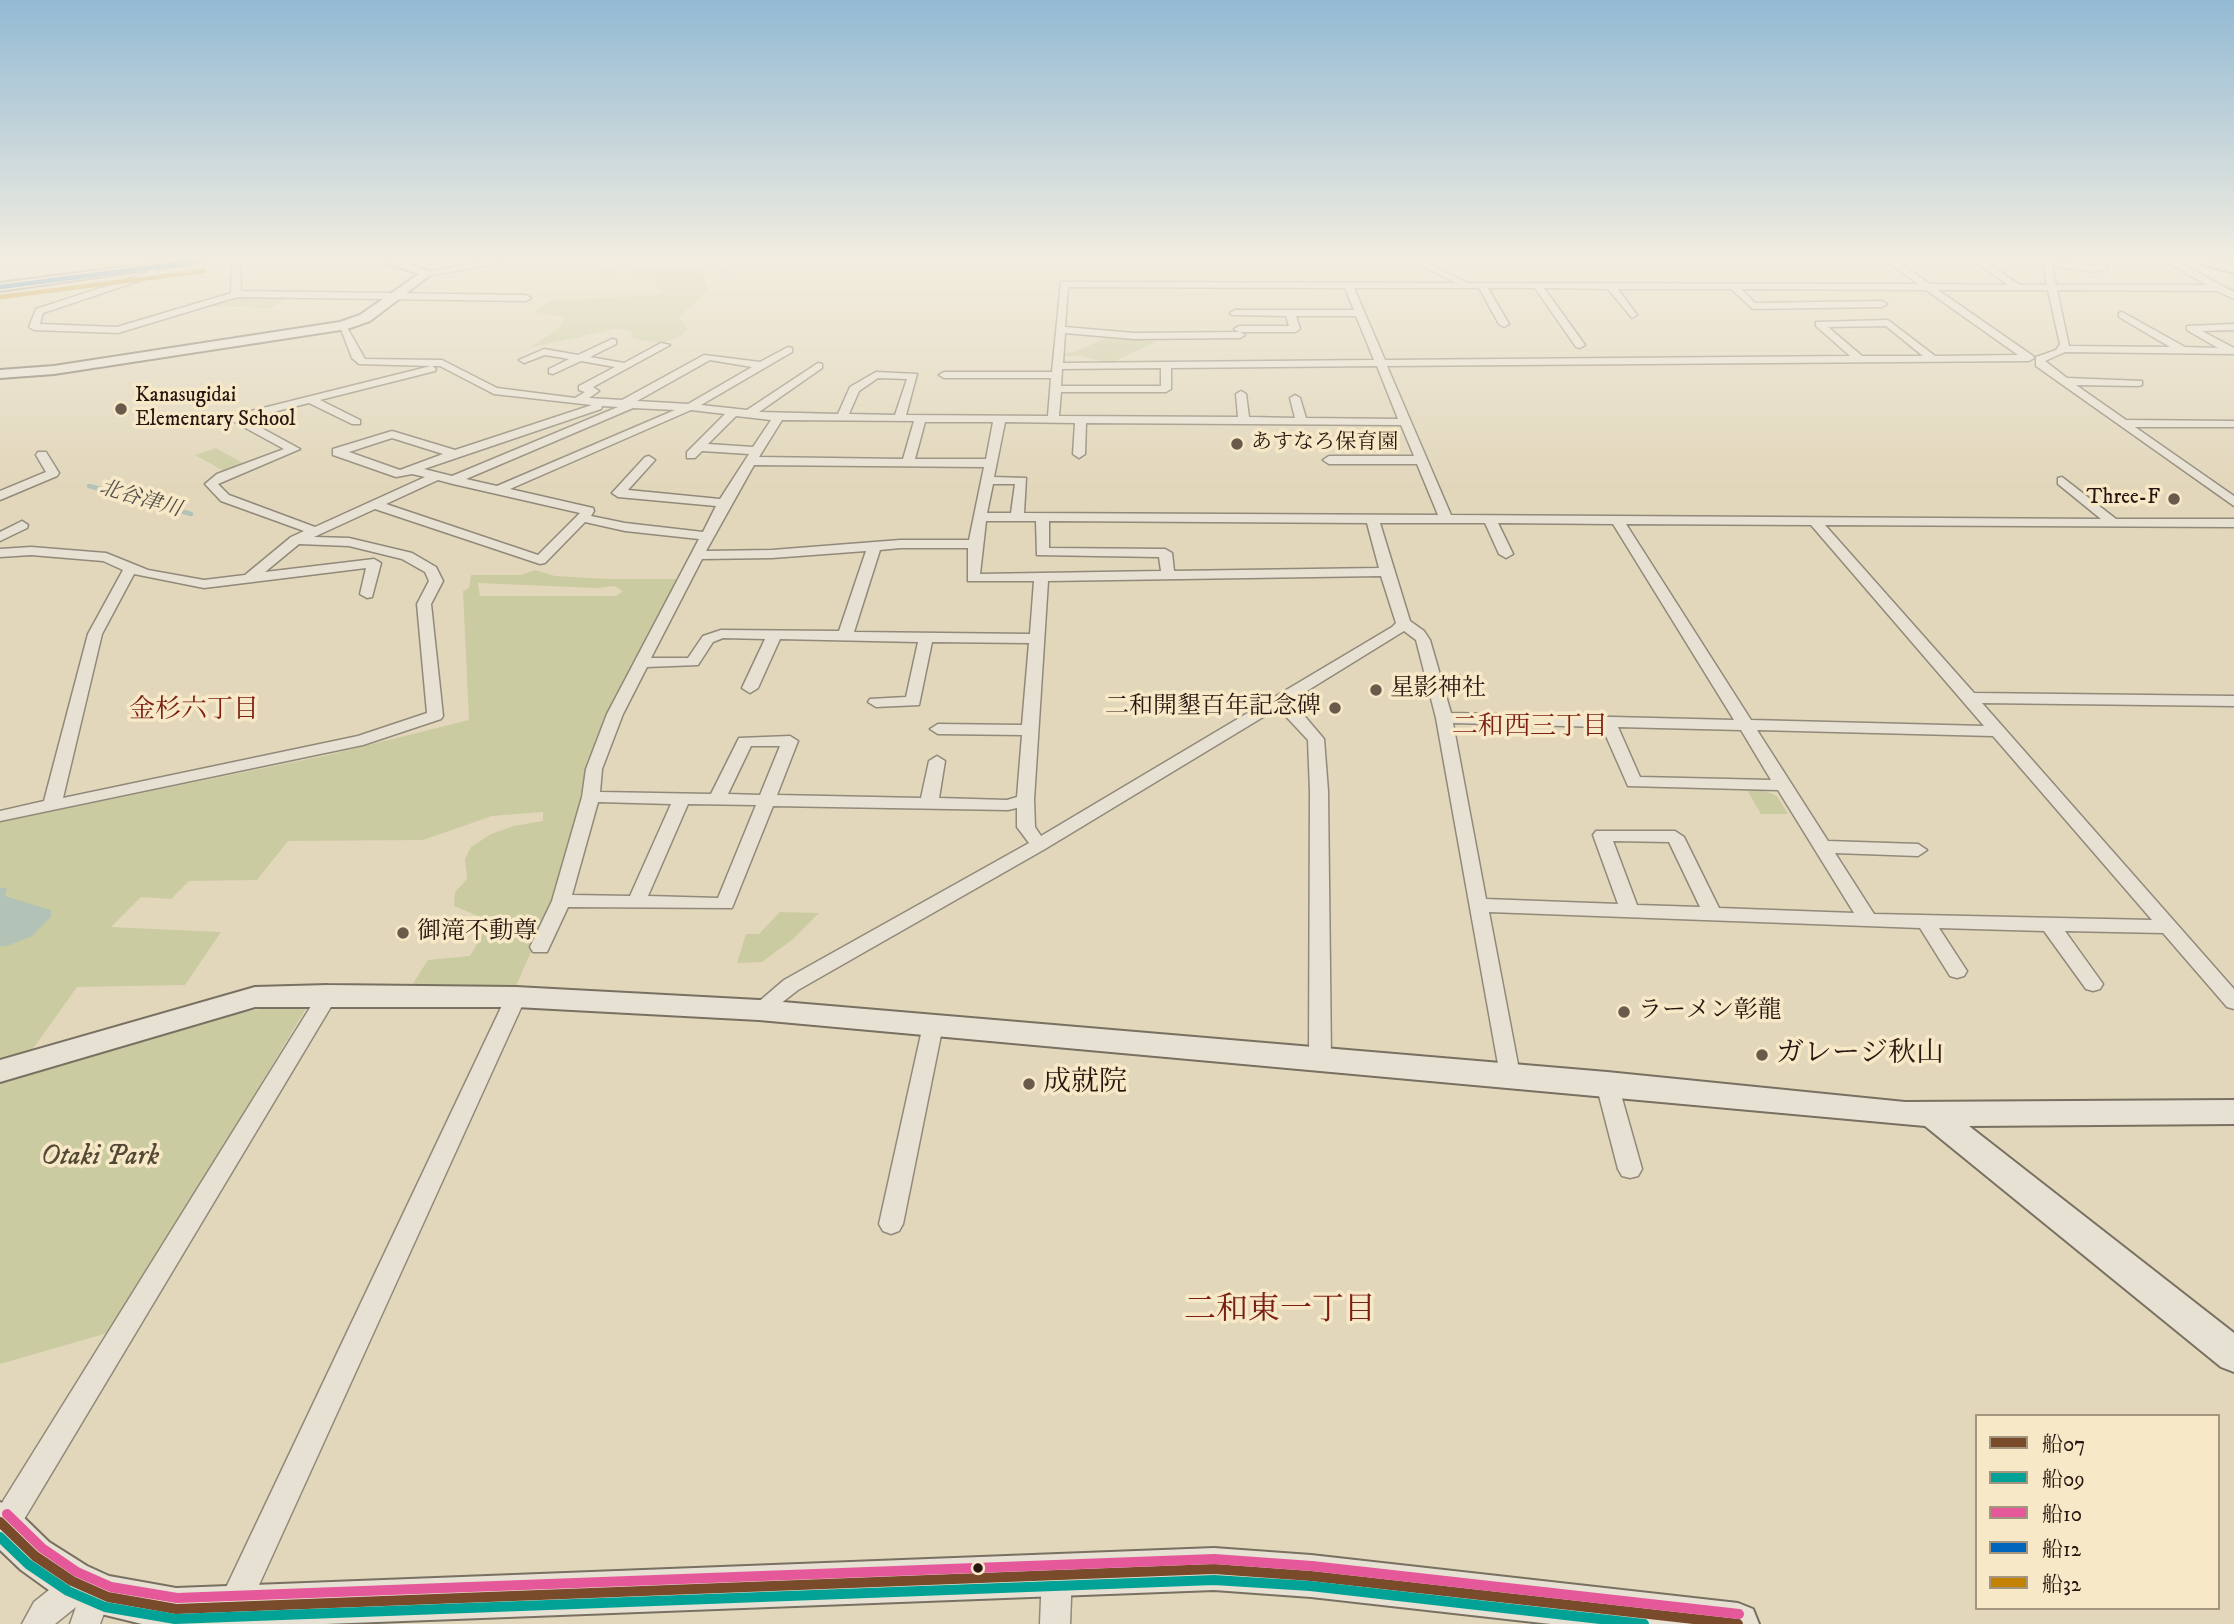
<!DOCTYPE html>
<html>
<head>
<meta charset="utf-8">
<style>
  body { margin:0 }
  #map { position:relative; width:2234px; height:1624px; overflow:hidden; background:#e2d7bb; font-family:"IM FELL DW Pica","Noto Serif JP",serif }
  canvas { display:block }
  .legend { position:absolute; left:1975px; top:1414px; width:245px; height:196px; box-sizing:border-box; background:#f7e9c8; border:2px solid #a4957f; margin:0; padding:9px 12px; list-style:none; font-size:21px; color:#281711 }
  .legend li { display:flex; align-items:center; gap:14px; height:35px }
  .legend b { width:35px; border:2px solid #a4957f }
</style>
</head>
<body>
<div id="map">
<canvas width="2234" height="1624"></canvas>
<ul class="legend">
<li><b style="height:9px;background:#7a4b2a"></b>船07</li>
<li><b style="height:9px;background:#02a296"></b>船09</li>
<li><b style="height:9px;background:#e5589a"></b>船10</li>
<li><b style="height:9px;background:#0065bd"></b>船12</li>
<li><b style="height:9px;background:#c38204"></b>船32</li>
</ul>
</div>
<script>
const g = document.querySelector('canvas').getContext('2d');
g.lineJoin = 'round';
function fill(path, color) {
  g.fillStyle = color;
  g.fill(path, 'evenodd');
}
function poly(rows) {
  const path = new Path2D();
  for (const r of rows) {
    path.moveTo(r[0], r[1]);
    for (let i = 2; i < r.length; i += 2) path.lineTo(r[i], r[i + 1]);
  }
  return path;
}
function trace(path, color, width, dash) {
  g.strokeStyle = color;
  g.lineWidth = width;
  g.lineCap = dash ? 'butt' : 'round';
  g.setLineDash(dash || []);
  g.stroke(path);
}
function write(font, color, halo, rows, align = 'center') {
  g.font = font + ' "IM FELL DW Pica","Noto Serif JP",serif';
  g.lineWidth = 7;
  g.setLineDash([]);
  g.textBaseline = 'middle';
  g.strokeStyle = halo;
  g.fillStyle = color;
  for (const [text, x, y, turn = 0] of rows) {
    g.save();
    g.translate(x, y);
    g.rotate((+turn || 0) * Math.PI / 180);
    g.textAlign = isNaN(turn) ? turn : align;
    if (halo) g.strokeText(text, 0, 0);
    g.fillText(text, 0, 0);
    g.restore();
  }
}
fill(poly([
  [587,261,680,261,701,268,708,291,679,317,688,329,681,336,662,343,633,339,631,331,615,329,529,348,559,328,564,317,535,312,548,301,663,294,651,275,633,274,628,270,603,274,577,267],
  [241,296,289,296,271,308,205,306],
  [1115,333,1156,342,1111,363,1080,356,1064,356,1064,353,1075,352],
  [216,448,246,465,226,472,195,455],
  [535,570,555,576,608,579,683,579,649,645,586,798,557,894,515,988,412,985,428,960,470,956,490,921,454,906,455,892,467,879,465,859,471,847,491,834,514,826,543,821,543,812,492,816,423,840,288,841,257,880,189,881,171,899,141,897,111,927,221,932,185,985,77,987,32,1050,0,1060,0,822,328,755,469,720,463,591,469,588,471,575,521,575],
  [478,583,596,588,615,586,623,591,616,596,480,596],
  [1747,790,1763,790,1777,796,1788,814,1761,814],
  [780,912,819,913,793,939,762,962,737,963,746,934,759,934],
  [307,1007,111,1332,0,1364,0,1084,195,1023,264,1008]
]), '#cbcba1');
fill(poly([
  [0,888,7,888,5,896,51,910,51,917,32,936,7,946,0,946]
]), '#b3c2b6');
trace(poly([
  [703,261,732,275]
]), '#b3c2b6', 3.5);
trace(poly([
  [89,486,191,514]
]), '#b3c2b6', 4.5);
const street = poly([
  [232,261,240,261,241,291,526,295,531,298,526,301,237,297,118,333,34,330,29,327,36,309,147,273,153,265,157,268,157,275,43,313,40,324,117,327,228,294,231,293,232,261],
  [486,261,511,261,427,276,423,273,486,261],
  [1411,261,1423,261,1467,283,1918,284,1887,261,1897,261,1930,284,2008,285,1974,261,1985,261,2020,285,2047,285,2042,261,2094,266,2094,261,2101,261,2107,265,2107,269,2094,272,2052,266,2056,285,2207,285,2164,261,2176,261,2234,292,2234,299,2217,291,2057,290,2069,346,2170,347,2119,317,2119,313,2122,312,2185,347,2218,348,2187,330,2187,326,2234,324,2234,330,2202,331,2234,348,2234,354,2065,352,2045,361,2067,378,2142,381,2142,385,2138,386,2076,385,2126,420,2234,421,2234,427,2135,427,2234,496,2234,506,2036,366,2036,357,2056,350,2060,344,2048,290,1938,290,2033,356,2034,358,2029,361,1387,366,1451,515,2101,519,2058,484,2058,478,2062,477,2116,519,2234,519,2234,527,1825,525,1974,693,2234,696,2234,706,1982,703,2234,989,2234,1009,2227,1007,2163,933,2065,931,2103,984,2100,989,2093,991,2086,989,2044,931,1939,928,1967,971,1964,976,1957,978,1950,976,1920,928,1489,912,1520,1075,1517,1081,1509,1083,1501,1081,1436,718,1416,640,1404,631,1289,702,1296,706,1324,739,1328,791,1331,1059,1328,1065,1320,1067,1312,1065,1309,1059,1310,791,1308,740,1278,708,1045,849,798,990,766,1015,759,1017,752,1015,749,1010,784,980,1029,843,1017,827,1017,808,1008,810,773,806,732,908,568,907,547,952,533,952,530,947,552,901,582,797,586,769,607,714,699,539,625,531,585,522,545,563,540,564,375,509,314,537,349,538,412,553,436,567,443,581,431,604,443,716,441,719,363,745,0,821,0,811,44,801,88,634,123,570,103,561,31,555,0,557,0,549,31,547,106,553,148,570,204,580,245,575,291,537,304,531,221,501,205,484,217,474,284,449,231,420,231,416,431,366,359,364,352,358,339,324,345,324,365,359,442,360,497,388,575,398,585,392,579,390,579,386,615,367,581,361,553,374,549,373,549,369,569,359,545,355,524,363,519,360,544,349,578,355,612,339,616,340,616,344,590,357,624,363,661,343,670,345,593,387,599,391,589,398,622,400,704,355,760,362,788,347,792,348,792,352,701,405,747,410,818,363,822,364,822,368,759,412,838,414,850,387,876,372,917,374,906,415,1048,416,1051,378,944,378,939,375,944,372,1052,372,1061,282,1457,283,1411,261],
  [1068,287,1345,288,1354,310,1235,310,1230,313,1232,315,1286,316,1289,326,1239,326,1234,329,1239,332,1295,332,1300,329,1296,316,1356,316,1374,360,1063,363,1065,333,1134,339,1240,338,1245,335,1240,332,1134,333,1065,327,1068,287],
  [1354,288,1479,288,1499,324,1504,327,1509,324,1488,288,1535,288,1576,347,1580,348,1585,345,1544,288,1608,289,1632,318,1637,315,1618,289,1731,289,1753,309,1882,307,1887,304,1882,301,1755,303,1741,289,1926,290,2018,355,1935,356,1888,320,1816,322,1816,326,1850,356,1385,360,1354,288],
  [1886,326,1923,356,1862,356,1828,327,1886,326],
  [710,360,752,367,688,404,637,401,710,360],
  [432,366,440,366,494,394,592,405,455,450,392,431,333,449,333,455,396,477,412,474,425,477,315,527,229,495,218,484,300,449,245,419,309,403,352,424,360,424,360,420,320,400,435,371,436,369,432,366],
  [1377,366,1398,419,1306,418,1300,398,1295,395,1290,398,1295,418,1249,417,1246,394,1241,391,1236,394,1238,417,1059,416,1061,392,1166,392,1171,389,1171,368,1377,366],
  [1161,368,1161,386,1061,386,1062,369,1161,368],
  [878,378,907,379,895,415,849,414,859,391,878,378],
  [602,406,618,407,452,476,424,469,601,409,602,406],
  [633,408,675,410,497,486,466,479,633,408],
  [691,410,725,414,687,452,687,458,695,458,702,451,749,454,720,499,628,490,655,460,649,456,645,457,612,493,618,497,716,506,703,532,625,523,591,516,594,511,593,508,510,489,691,410],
  [736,416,771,420,753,447,708,444,736,416],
  [782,420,914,421,903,459,759,457,782,420],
  [925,422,993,422,986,459,915,459,925,422],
  [1005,422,1075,423,1073,454,1079,458,1085,454,1086,423,1401,425,1414,456,1329,456,1323,460,1329,464,1417,464,1438,515,1024,513,1026,478,994,477,1005,422],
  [392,438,443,454,400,470,349,452,392,438],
  [754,465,984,467,969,540,900,540,772,550,706,551,754,465],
  [438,480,453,484,580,513,538,555,386,504,438,480],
  [993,484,1015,484,1011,513,987,513,993,484],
  [986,521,1036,521,1037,555,1159,557,1161,571,980,574,986,521],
  [1049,521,1367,523,1379,568,1174,571,1172,553,1165,549,1049,548,1049,521],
  [1380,523,1485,523,1499,554,1506,558,1513,554,1498,523,1613,524,1734,720,1451,713,1430,640,1424,631,1410,621,1380,523],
  [1626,524,1811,525,1984,726,1751,720,1626,524],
  [299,544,349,546,402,559,425,572,429,581,417,604,427,713,358,736,63,798,102,634,134,574,204,588,366,568,360,594,367,598,372,597,381,563,374,559,265,572,299,544],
  [900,548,968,548,968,581,1034,581,1030,634,854,632,880,550,900,548],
  [866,551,839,631,721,630,703,636,688,658,651,658,702,559,772,558,866,551],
  [1381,576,1396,623,1392,627,1041,836,1035,827,1034,800,1048,581,1381,576],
  [723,638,765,639,742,688,750,693,758,688,780,639,918,642,906,697,870,699,868,702,876,707,919,705,932,642,1029,643,1022,725,938,724,930,729,938,734,1022,735,1017,797,1007,800,939,798,945,761,937,756,929,761,921,798,777,795,798,741,790,736,739,738,711,794,600,792,602,769,623,714,647,667,698,665,713,642,723,638],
  [1453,723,1602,727,1628,786,1778,790,1854,913,1719,908,1684,837,1675,831,1596,831,1593,835,1618,904,1486,899,1453,723],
  [1618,727,1741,730,1771,780,1640,777,1618,727],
  [1757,730,1993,736,2152,920,1874,914,1835,853,1918,856,1927,850,1918,844,1828,841,1757,730],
  [751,746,780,746,760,795,728,794,751,746],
  [598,802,671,804,630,896,572,895,598,802],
  [688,804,756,805,718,898,648,896,688,804],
  [1613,841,1669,842,1700,907,1637,905,1613,841],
  [38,452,46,452,59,473,57,476,0,500,0,491,46,472,36,455,38,452],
  [22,521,28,525,27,528,0,541,0,532,22,521],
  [328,988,335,990,338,995,335,1000,14,1536,4,1540,0,1539,0,1506,321,990,328,988],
  [516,990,523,992,526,997,244,1618,233,1622,222,1618,218,1607,222,1596,506,997,509,992,516,990],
  [933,1017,940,1020,943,1025,903,1224,899,1231,891,1234,883,1231,879,1224,923,1025,926,1020,933,1017],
  [1607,1076,1615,1078,1618,1084,1642,1169,1638,1176,1630,1178,1622,1176,1618,1169,1596,1084,1599,1078,1607,1076],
  [1057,1558,1067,1563,1072,1573,1070,1624,1040,1624,1042,1573,1047,1563,1057,1558],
  [80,1570,91,1574,92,1579,97,1577,108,1581,112,1592,100,1624,70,1624,76,1607,55,1624,22,1624,34,1602,69,1574,80,1570]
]);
const secondary = poly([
  [170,261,209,261,0,291,0,283,170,261],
  [381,261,402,261,433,273,370,321,347,329,54,374,0,378,0,370,54,366,340,322,360,315,419,274,381,261],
  [2199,261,2234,265,2234,273,2201,264,2199,261],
  [328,985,516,987,759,1000,1607,1072,1905,1102,2234,1100,2234,1124,1969,1126,2234,1333,2234,1372,2221,1367,1925,1126,759,1020,516,1007,255,1007,0,1082,0,1060,255,987,328,985],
  [0,1502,14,1508,49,1542,87,1566,109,1576,176,1588,1214,1548,1311,1555,1738,1603,1753,1609,1759,1624,1551,1624,1311,1597,1214,1590,325,1624,142,1624,93,1612,57,1596,21,1570,0,1550,0,1502]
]);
trace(street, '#918979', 3);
trace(secondary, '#787061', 4);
fill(street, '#e7e1d3');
fill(secondary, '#e7e1d3');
trace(poly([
  [0,1522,35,1556,72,1581,108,1597,176,1609,1214,1569,1311,1576,1738,1624]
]), '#7a4b2a', 10);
trace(poly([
  [0,1537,28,1564,68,1591,105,1607,175,1619,1214,1580,1310,1586,1644,1624]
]), '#02a296', 10);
trace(poly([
  [7,1514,42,1548,77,1572,111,1587,177,1598,1214,1559,1312,1566,1739,1614]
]), '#e5589a', 10);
trace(poly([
  [0,287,199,261]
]), '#0065bd', 4.5);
trace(poly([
  [1,297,204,271]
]), '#c38204', 4.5);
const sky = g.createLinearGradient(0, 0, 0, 489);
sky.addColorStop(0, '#93bad4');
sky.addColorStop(0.53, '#f2ede0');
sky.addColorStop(1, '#f2ede000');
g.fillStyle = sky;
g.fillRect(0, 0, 2234, 489);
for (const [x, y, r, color] of [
  [121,409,7,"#695a4c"],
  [1237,444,7,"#695a4c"],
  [2174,499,7,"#695a4c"],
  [1376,690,7,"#695a4c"],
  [1335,708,7,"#695a4c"],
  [403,933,7,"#695a4c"],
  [1624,1012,7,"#695a4c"],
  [1762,1055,7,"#695a4c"],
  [1029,1084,7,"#695a4c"],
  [978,1568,6,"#281711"]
]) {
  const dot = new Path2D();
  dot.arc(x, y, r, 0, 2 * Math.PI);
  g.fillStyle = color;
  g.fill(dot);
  trace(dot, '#f7e9c8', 2.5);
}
write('21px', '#281711', '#f7e9c8', [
  ["Kanasugidai",135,397],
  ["Elementary School",135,421],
  ["あすなろ保育園",1251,444],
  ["Three-F",2160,499,"right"]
], 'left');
write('italic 21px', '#52504a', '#f7e9c8', [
  ["北谷津川",140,500,16]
]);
write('24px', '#281711', '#f7e9c8', [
  ["星影神社",1390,690],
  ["二和開墾百年記念碑",1321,708,"right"],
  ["御滝不動尊",417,933],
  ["ラーメン彰龍",1638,1012]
], 'left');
write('26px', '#7a1f14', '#f7e9c8', [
  ["金杉六丁目",194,712],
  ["二和西三丁目",1530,729]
]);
write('28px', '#281711', '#f7e9c8', [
  ["ガレージ秋山",1776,1055],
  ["成就院",1043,1084]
], 'left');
write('italic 28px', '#534a36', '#f7e9c8', [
  ["Otaki Park",100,1158]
]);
write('32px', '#7a1f14', '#f7e9c8', [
  ["二和東一丁目",1280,1312]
]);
</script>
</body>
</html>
